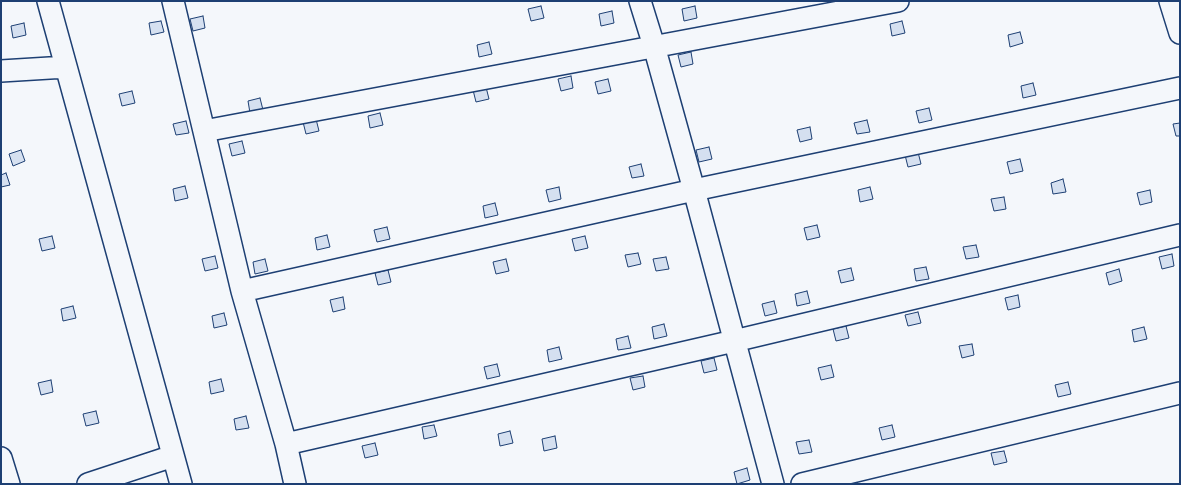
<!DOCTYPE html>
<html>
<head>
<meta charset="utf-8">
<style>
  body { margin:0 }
  #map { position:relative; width:1181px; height:485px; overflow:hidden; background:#f4f7fb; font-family:"Nunito Sans",sans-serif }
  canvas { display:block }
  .frame { position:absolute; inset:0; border:2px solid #1d3f73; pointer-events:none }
</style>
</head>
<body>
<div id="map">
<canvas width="1181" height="485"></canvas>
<div class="frame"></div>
</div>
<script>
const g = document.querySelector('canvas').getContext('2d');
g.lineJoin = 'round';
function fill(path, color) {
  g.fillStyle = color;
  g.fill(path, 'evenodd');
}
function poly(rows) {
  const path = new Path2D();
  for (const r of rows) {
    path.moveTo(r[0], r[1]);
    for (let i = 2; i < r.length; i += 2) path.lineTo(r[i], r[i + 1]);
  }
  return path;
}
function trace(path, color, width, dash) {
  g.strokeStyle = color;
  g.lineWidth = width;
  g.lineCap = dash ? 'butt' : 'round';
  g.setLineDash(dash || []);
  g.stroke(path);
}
const building = poly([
  [541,6,544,18,531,21,528,9,541,6],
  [695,6,697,18,684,21,682,9,695,6],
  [612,11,614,23,601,26,599,14,612,11],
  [203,16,205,28,193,31,190,19,203,16],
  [161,21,164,32,151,35,149,23,161,21],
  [902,21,905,33,892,36,890,24,902,21],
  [24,23,26,35,13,38,11,26,24,23],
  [1020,32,1023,43,1010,47,1008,35,1020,32],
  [489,42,492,54,479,57,477,45,489,42],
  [691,52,693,64,681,67,678,55,691,52],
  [571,76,573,88,561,91,558,79,571,76],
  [608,79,611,91,598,94,595,82,608,79],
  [1033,83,1036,95,1023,98,1021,86,1033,83],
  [486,87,489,99,476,102,473,90,486,87],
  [132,91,135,103,122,106,119,94,132,91],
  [260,98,263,110,250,113,248,101,260,98],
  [929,108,932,120,919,123,916,111,929,108],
  [380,113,383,125,370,128,368,116,380,113],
  [316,119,319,131,306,134,303,122,316,119],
  [867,120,870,132,857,134,854,123,867,120],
  [186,121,189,133,176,135,173,124,186,121],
  [1180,123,1180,136,1176,136,1173,124,1180,123],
  [810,127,812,139,800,142,797,130,810,127],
  [242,141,245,153,232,156,229,144,242,141],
  [709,147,712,159,699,162,696,150,709,147],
  [21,150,25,161,13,166,9,154,21,150],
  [918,152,921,164,908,167,905,155,918,152],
  [1020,159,1023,171,1010,174,1007,162,1020,159],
  [641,164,644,176,632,178,629,167,641,164],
  [6,173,10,185,1,187,1,175,6,173],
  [1063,179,1066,192,1053,194,1051,183,1063,179],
  [185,186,188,198,175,201,173,189,185,186],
  [559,187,561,199,549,202,546,190,559,187],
  [870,187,873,199,860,202,858,190,870,187],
  [1150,190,1152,202,1140,205,1137,193,1150,190],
  [1004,197,1006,209,994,211,991,199,1004,197],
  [495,203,498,215,485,218,483,206,495,203],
  [817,225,820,237,807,240,804,228,817,225],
  [387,227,390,239,377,242,374,230,387,227],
  [327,235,330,247,317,250,315,238,327,235],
  [52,236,55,248,42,251,39,239,52,236],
  [585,236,588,248,575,251,572,239,585,236],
  [976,245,979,257,966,259,963,247,976,245],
  [638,253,641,264,628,267,625,255,638,253],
  [1172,254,1174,266,1162,269,1159,257,1172,254],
  [215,256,218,268,205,271,202,259,215,256],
  [666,257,669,269,656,271,653,259,666,257],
  [265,259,268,271,255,274,253,262,265,259],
  [506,259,509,271,496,274,493,262,506,259],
  [926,267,929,279,916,281,914,269,926,267],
  [851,268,854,280,841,283,838,271,851,268],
  [1119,269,1122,281,1109,285,1106,273,1119,269],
  [388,270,391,282,378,285,375,273,388,270],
  [807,291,810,303,797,306,795,294,807,291],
  [1018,295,1020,307,1008,310,1005,298,1018,295],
  [343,297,345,309,333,312,330,300,343,297],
  [774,301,777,313,765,316,762,304,774,301],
  [73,306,76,318,63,321,61,309,73,306],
  [918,312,921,323,908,326,905,315,918,312],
  [224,313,227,325,214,328,212,316,224,313],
  [664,324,667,336,654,339,652,327,664,324],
  [846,326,849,338,836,341,833,329,846,326],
  [1144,327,1147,339,1134,342,1132,330,1144,327],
  [628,336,631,348,618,350,616,339,628,336],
  [972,344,974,355,962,358,959,346,972,344],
  [559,347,562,359,549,362,547,350,559,347],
  [714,358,717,370,704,373,701,361,714,358],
  [497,364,500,376,487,379,484,367,497,364],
  [831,365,834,377,821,380,818,368,831,365],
  [643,376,645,387,633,390,630,378,643,376],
  [221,379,224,391,211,394,209,382,221,379],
  [51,380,53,392,41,395,38,383,51,380],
  [1068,382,1071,394,1058,397,1055,385,1068,382],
  [96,411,99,423,86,426,83,414,96,411],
  [246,416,249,428,236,430,234,419,246,416],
  [434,425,437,436,424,439,422,427,434,425],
  [892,425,895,437,882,440,879,428,892,425],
  [510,431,513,443,500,446,498,434,510,431],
  [555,436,557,448,544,451,542,439,555,436],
  [809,440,812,452,799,454,796,442,809,440],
  [375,443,378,455,365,458,362,446,375,443],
  [1004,451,1007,462,994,465,991,453,1004,451],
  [747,468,750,480,737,484,734,472,747,468]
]);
fill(building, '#d5e0f0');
trace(building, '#1d3f73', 1);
const minor = poly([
  [48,1,181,484],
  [173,1,242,291,286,444,295,484],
  [640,1,654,46,694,190,773,484],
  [1170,1,1180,33],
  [1,71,66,67],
  [204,131,898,1],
  [242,291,694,190,1180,88],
  [286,444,734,341,1180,235],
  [1,458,9,484],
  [88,484,173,456],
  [802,484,1180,393]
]);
trace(minor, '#1d3f73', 24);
trace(minor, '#f4f7fb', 21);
</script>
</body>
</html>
